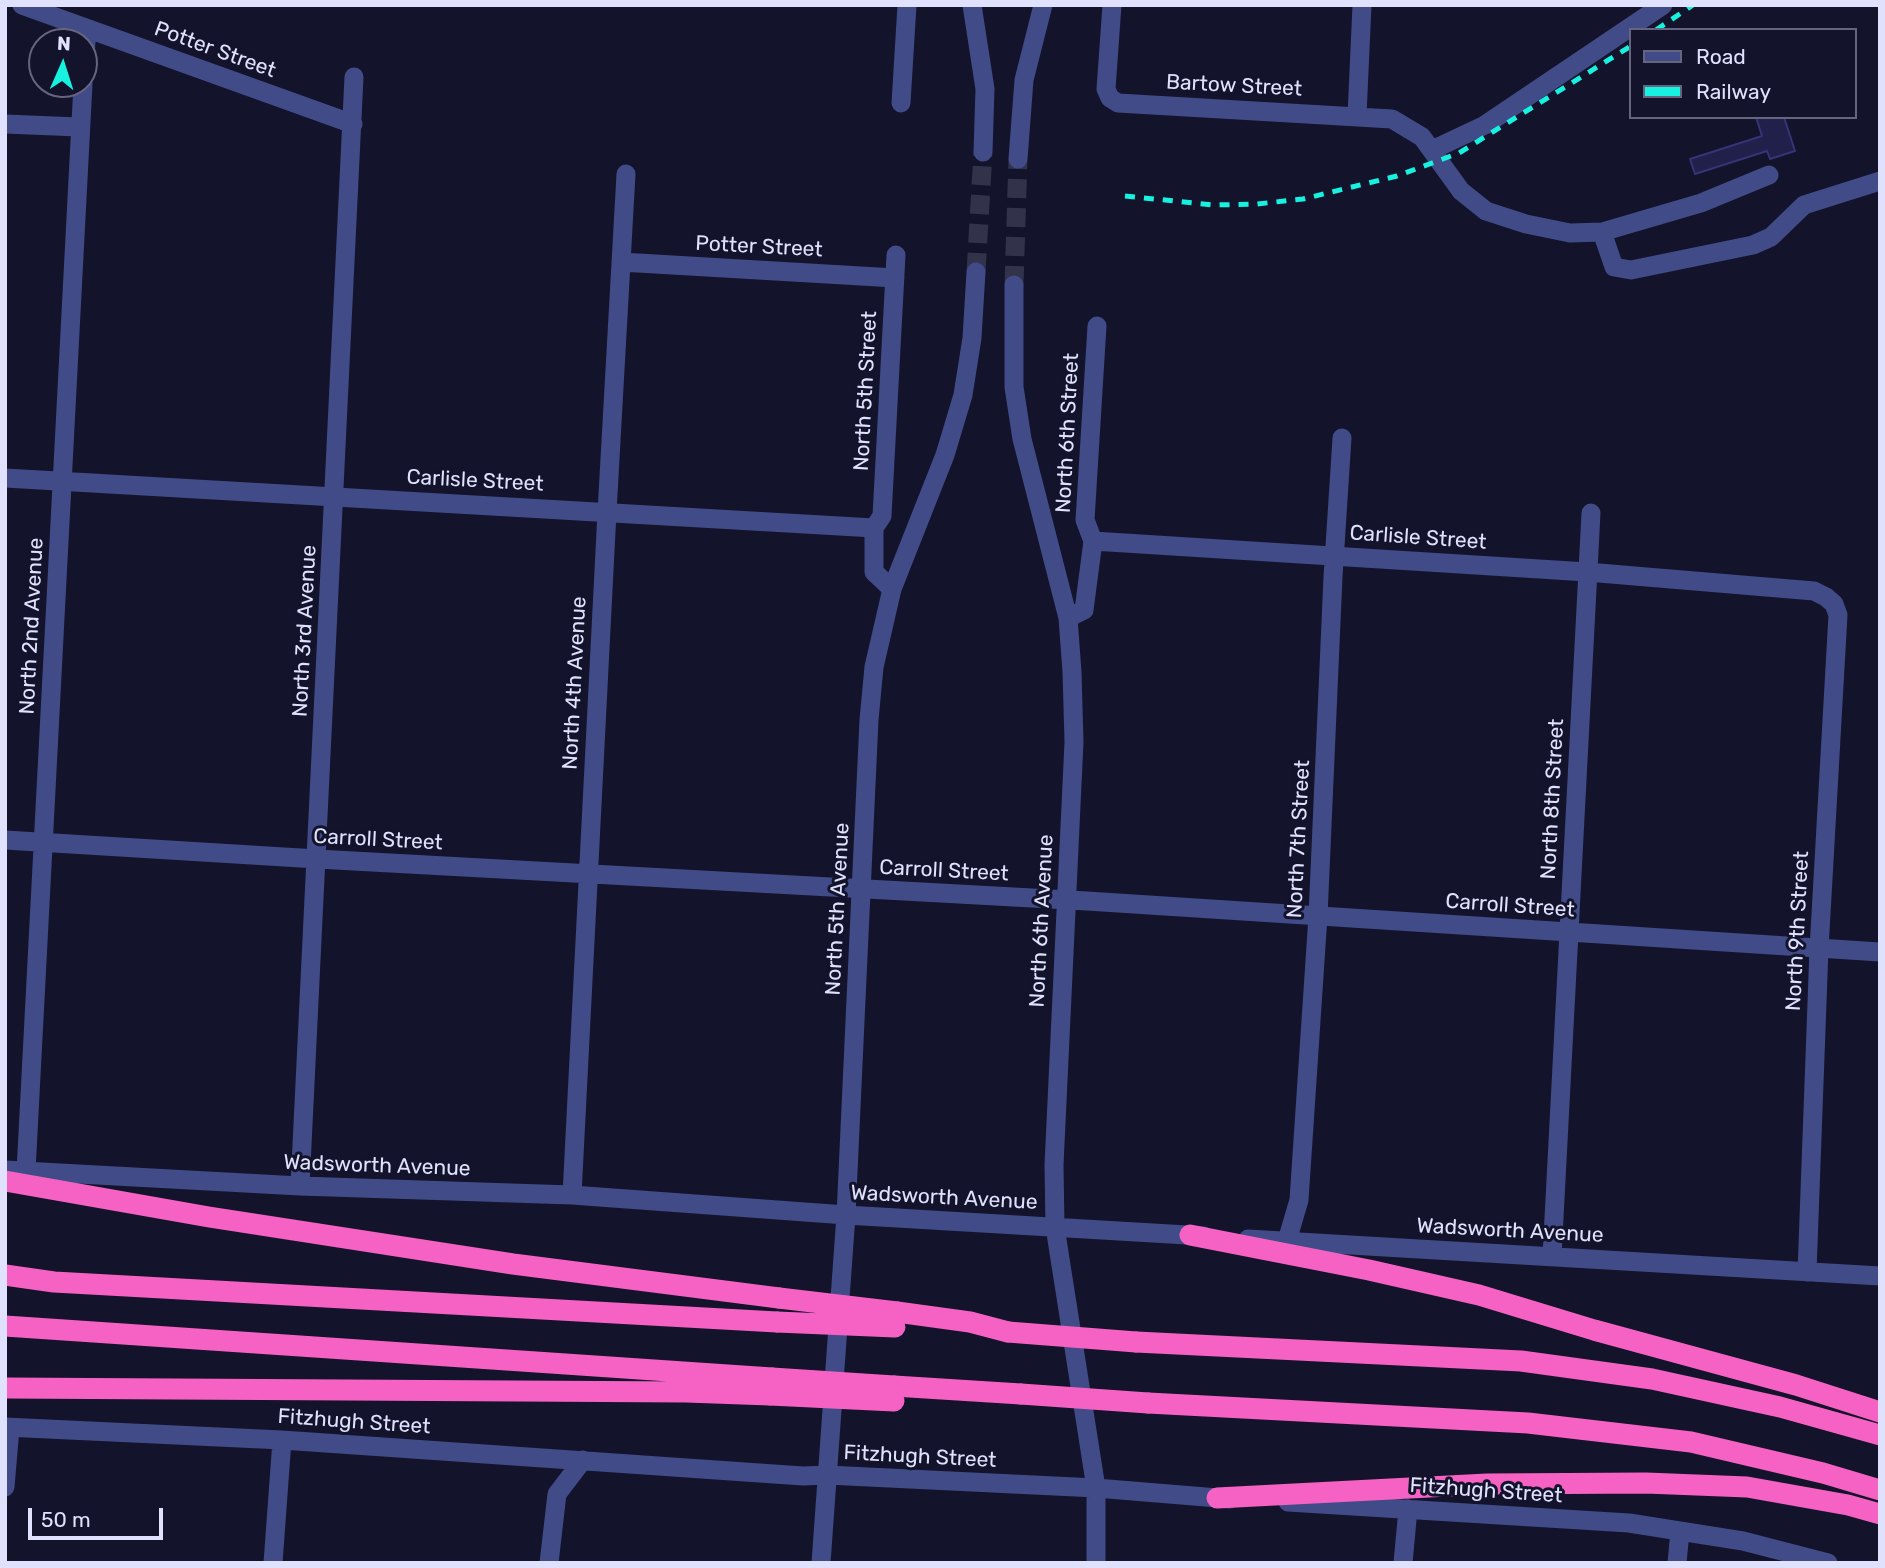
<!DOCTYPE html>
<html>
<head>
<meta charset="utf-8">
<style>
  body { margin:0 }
  #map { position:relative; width:1885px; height:1568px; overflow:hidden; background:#13132b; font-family:Rubik,sans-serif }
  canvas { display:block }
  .frame { position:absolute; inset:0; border:7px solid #dfe1fd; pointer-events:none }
  .legend { position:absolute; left:1629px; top:28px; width:228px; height:91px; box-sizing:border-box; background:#13132b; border:2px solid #65657f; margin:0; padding:9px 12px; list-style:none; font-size:21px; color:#dfe1fd }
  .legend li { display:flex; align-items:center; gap:14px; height:35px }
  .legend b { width:35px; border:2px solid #65657f }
  .north { position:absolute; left:28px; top:28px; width:70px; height:70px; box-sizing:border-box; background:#13132b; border:2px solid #65657f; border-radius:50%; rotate:3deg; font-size:19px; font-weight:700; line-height:28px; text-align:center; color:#dfe1fd }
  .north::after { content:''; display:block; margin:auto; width:24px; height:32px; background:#17f1e0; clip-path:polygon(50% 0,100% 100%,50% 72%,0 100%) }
  .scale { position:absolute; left:28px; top:1508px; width:135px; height:32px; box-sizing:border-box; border:4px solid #dfe1fd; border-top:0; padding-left:9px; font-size:21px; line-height:24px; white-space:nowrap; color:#dfe1fd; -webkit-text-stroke:5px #13132b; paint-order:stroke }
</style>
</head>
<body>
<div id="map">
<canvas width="1885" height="1568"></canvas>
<div class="frame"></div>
<ul class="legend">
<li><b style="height:9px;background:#414b87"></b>Road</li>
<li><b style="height:9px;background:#17f1e0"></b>Railway</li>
</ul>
<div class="north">N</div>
<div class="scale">50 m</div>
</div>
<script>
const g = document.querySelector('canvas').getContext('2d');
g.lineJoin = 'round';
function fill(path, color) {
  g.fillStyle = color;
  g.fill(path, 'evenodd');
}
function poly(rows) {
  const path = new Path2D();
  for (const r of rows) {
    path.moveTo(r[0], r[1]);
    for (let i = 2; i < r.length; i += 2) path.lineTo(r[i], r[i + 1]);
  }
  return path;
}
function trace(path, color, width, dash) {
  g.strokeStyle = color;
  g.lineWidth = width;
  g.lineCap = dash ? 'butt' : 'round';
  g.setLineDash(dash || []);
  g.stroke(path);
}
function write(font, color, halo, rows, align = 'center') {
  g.font = font + ' Rubik,sans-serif';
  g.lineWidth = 6;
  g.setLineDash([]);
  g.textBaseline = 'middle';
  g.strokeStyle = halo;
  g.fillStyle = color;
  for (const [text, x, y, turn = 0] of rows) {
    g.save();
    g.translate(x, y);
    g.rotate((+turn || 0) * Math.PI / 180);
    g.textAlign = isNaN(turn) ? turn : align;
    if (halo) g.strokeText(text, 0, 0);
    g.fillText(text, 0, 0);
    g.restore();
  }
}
const building = poly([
  [1756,117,1784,117,1795,151,1770,159,1767,151,1695,174,1690,159,1762,136,1756,117]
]);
fill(building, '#21204b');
trace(building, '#353476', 2);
trace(poly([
  [976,272,983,152],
  [1014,285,1018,159]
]), '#32324a', 19, [19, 10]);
trace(poly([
  [22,5,353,124],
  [972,5,985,89,983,152],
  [1112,5,1106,89,1110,98,1118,103,1392,119,1422,137,1461,191,1486,211,1526,224,1570,233,1602,232,1701,203,1769,175],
  [84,68,87,29],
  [901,103,907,5],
  [1357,116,1362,5],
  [5,124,79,127],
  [1432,150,1485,125,1663,5],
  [1018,159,1024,80,1043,5],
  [1602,232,1614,267,1631,270,1753,245,1771,237,1804,205,1880,181],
  [621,262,895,278],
  [1014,285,1014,387,1022,439,1068,618,1072,672,1074,742,1054,1165,1055,1227,1096,1488,1096,1563],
  [5,478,874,528,874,572,892,589],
  [874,528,882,516,896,255],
  [1093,541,1085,520,1097,326],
  [1068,618,1084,610,1093,541,1587,572,1814,591,1826,597,1834,604,1838,615,1819,949,1807,1272],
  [5,840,317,859,1087,901,1880,952],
  [5,1170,300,1186,572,1195,846,1215,1204,1236],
  [26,1171,83,84],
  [300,1186,354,77],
  [572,1195,607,512,626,174],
  [1248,1239,1880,1276],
  [1287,1241,1299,1200,1318,916,1333,577,1342,438],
  [1552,1256,1591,513],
  [5,1427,282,1440,803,1476,827,1475,1096,1488,1230,1499],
  [5,1487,10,1428],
  [1288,1502,1629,1523,1743,1541,1828,1563],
  [273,1563,282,1440],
  [549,1563,557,1494,583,1460],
  [821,1563,846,1215,869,720,874,667,892,589,945,455,963,395,972,338,976,272],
  [1403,1563,1408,1509],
  [1677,1563,1680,1531]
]), '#414b87', 19);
trace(poly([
  [5,1181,209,1217,513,1264,779,1298],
  [1190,1235,1369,1270,1479,1295,1594,1330,1796,1385,1880,1412],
  [5,1275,54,1282,777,1322],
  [897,1312,970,1322,1008,1332],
  [5,1326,772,1378],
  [1136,1342,1521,1361,1652,1379,1780,1407,1880,1435],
  [894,1386,1021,1394],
  [5,1388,686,1392,770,1395],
  [1148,1403,1528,1423,1691,1442,1823,1473,1880,1490],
  [1217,1498,1487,1484,1646,1483,1747,1487,1848,1505,1880,1514]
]), '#f662c3', 21);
trace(poly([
  [1656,30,1693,5],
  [1125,196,1214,205,1257,204,1303,199,1397,176,1459,153,1631,46]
]), '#17f1e0', 5, [10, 9]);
trace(poly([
  [779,1298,897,1312],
  [777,1322,895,1327],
  [1008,1332,1136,1342],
  [772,1378,894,1386],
  [1021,1394,1148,1403],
  [770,1395,894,1401]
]), '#f662c3', 21);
write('21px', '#dfe1fd', '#13132b', [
  ["Potter Street",215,50,20],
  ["Bartow Street",1234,86,3],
  ["Potter Street",759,247,3],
  ["North 5th Street",866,391,-87],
  ["North 6th Street",1068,433,-87],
  ["Carlisle Street",475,481,3],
  ["Carlisle Street",1418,538,4],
  ["North 2nd Avenue",32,626,-87],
  ["North 3rd Avenue",305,631,-87],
  ["North 4th Avenue",575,683,-87],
  ["North 8th Street",1553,799,-87],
  ["North 7th Street",1299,839,-87],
  ["Carroll Street",378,840,3],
  ["Carroll Street",944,871,3],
  ["Carroll Street",1510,906,4],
  ["North 5th Avenue",838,909,-87],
  ["North 6th Avenue",1042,921,-87],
  ["North 9th Street",1798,931,-87],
  ["Wadsworth Avenue",377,1166,2],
  ["Wadsworth Avenue",944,1198,3],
  ["Wadsworth Avenue",1510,1231,3],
  ["Fitzhugh Street",354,1422,4],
  ["Fitzhugh Street",920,1457,3],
  ["Fitzhugh Street",1486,1491,4]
]);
</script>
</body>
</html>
